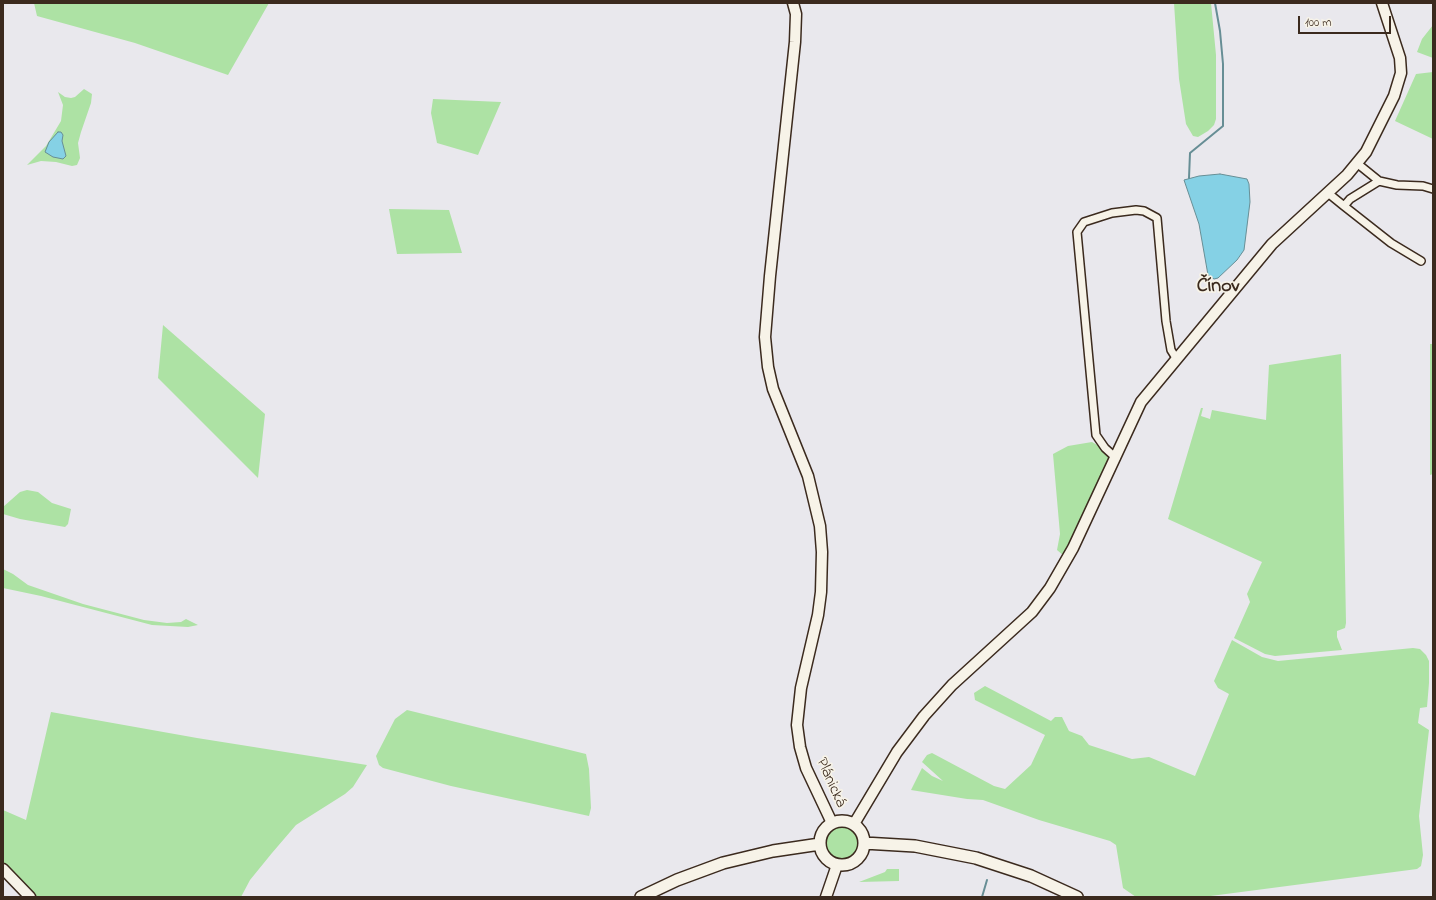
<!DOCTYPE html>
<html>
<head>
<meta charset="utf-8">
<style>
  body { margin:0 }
  #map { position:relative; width:1436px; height:900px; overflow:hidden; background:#e9e8ed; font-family:"Indie Flower",sans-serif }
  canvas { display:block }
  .frame { position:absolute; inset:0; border:4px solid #3b2a1e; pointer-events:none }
  .scale { position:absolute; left:1298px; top:16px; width:93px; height:18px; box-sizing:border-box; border:2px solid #3b2a1e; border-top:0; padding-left:5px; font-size:12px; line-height:14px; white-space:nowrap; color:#3b2a1e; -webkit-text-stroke:3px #f7f3e8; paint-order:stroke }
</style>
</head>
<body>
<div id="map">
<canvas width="1436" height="900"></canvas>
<div class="frame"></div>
<div class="scale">100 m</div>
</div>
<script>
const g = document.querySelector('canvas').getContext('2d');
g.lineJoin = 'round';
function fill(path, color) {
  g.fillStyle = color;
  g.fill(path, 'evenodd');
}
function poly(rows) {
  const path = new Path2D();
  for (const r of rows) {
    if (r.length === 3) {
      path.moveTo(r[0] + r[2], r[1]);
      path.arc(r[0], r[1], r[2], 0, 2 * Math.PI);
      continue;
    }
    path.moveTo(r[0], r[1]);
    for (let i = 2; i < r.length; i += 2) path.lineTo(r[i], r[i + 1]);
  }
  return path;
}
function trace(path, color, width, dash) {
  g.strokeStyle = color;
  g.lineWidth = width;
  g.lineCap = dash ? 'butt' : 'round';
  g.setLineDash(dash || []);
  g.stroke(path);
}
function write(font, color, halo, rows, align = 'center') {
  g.font = font + ' "Indie Flower",sans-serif';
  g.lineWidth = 3.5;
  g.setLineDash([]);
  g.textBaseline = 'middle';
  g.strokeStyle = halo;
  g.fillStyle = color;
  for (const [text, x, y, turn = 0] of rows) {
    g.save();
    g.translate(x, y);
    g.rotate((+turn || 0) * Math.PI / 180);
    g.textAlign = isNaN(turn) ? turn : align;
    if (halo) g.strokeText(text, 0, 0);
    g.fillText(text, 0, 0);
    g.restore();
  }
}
fill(poly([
  [34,3,269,3,228,75,135,43,37,16],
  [1174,3,1211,3,1216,55,1216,119,1214,125,1208,131,1198,137,1193,136,1186,124,1179,79],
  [1433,25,1433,58,1417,52,1422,39],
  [1433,72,1433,139,1395,121,1416,74],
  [84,89,92,94,91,103,81,132,78,143,80,158,77,165,72,166,56,162,41,161,27,165,46,146,61,121,63,105,58,92,65,97,71,98,75,97],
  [433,99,501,102,478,155,437,143,431,113],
  [389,209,449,210,462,253,397,254],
  [163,325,265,414,258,478,158,378],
  [1430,344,1433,344,1433,474,1430,475],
  [1341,354,1346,623,1345,628,1337,631,1337,637,1342,650,1275,656,1265,654,1234,638,1250,602,1247,594,1262,562,1168,519,1201,408,1203,408,1201,416,1210,419,1212,410,1266,420,1269,365],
  [1092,442,1104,449,1108,457,1108,462,1064,556,1057,550,1060,534,1053,454,1068,446],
  [27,490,38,492,52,503,71,509,68,524,65,527,20,519,3,514,3,507,20,492],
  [3,569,13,574,28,585,83,604,144,620,167,623,181,622,186,619,198,625,188,627,152,625,41,596,3,588],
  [1232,640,1262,657,1278,661,1413,648,1420,649,1426,655,1429,661,1429,683,1427,707,1420,708,1418,723,1429,730,1419,816,1423,855,1421,866,1417,869,1203,897,1136,897,1123,888,1116,845,1110,841,1039,820,983,800,967,799,911,790,922,768,932,776,943,781,922,762,927,755,932,753,994,786,1005,789,1031,765,1045,735,975,700,974,693,985,686,1051,721,1055,717,1062,717,1069,731,1082,736,1089,745,1132,759,1149,757,1195,776,1229,694,1218,688,1214,681],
  [407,710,586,754,589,769,591,808,589,816,451,786,383,768,379,765,376,756,395,719],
  [51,712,197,738,367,765,353,787,345,794,296,825,272,853,250,880,241,897,36,897,3,864,3,810,26,820],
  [842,843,17],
  [887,869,899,869,899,881,859,882,885,872]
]), '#ade2a4');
const water = poly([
  [58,132,61,132,63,135,62,141,66,156,63,159,53,157,45,152,49,142,58,132],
  [1220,174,1247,179,1249,184,1250,202,1244,250,1237,260,1218,278,1214,279,1208,275,1199,224,1184,180,1199,176,1220,174]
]);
fill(water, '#85d1e5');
trace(water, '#678e95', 1);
trace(poly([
  [1189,178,1190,153,1223,126,1223,64,1220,31,1215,3],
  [982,897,987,880]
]), '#678e95', 2);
const street = poly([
  [1358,164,1379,181],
  [1328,193,1344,206,1350,199,1379,181,1397,185,1423,186,1433,189],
  [1344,206,1391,243,1421,261],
  [1116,458,1105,448,1096,435,1077,232,1084,222,1112,213,1136,210,1144,211,1157,218,1166,321,1171,350,1176,358]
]);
const secondary = poly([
  [793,3,796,14,795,42,770,276,765,337,768,367,773,389,808,476,820,526,822,552,821,592,818,615,801,688,797,725,800,747,806,768,832,823],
  [854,824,897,752,924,716,952,685,1032,612,1050,588,1073,548,1141,402,1272,244,1347,175,1366,152,1394,96,1401,73,1400,58,1382,3],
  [3,869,30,897],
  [826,897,837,865]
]);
const primary = poly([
  [842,843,22],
  [864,843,915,846,976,858,1031,876,1077,897],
  [641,897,677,880,723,863,773,851,820,844]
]);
trace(street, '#3b2a1e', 10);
trace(secondary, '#3b2a1e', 13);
trace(primary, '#3b2a1e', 14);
trace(street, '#f7f3e8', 7);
trace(secondary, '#f7f3e8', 10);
trace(primary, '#f7f3e8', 11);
write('16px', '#3b2a1e', '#f7f3e8', [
  ["Plánická",830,783,66]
]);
write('bold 20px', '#3b2a1e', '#f7f3e8', [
  ["Čínov",1218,288]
]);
</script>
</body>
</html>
